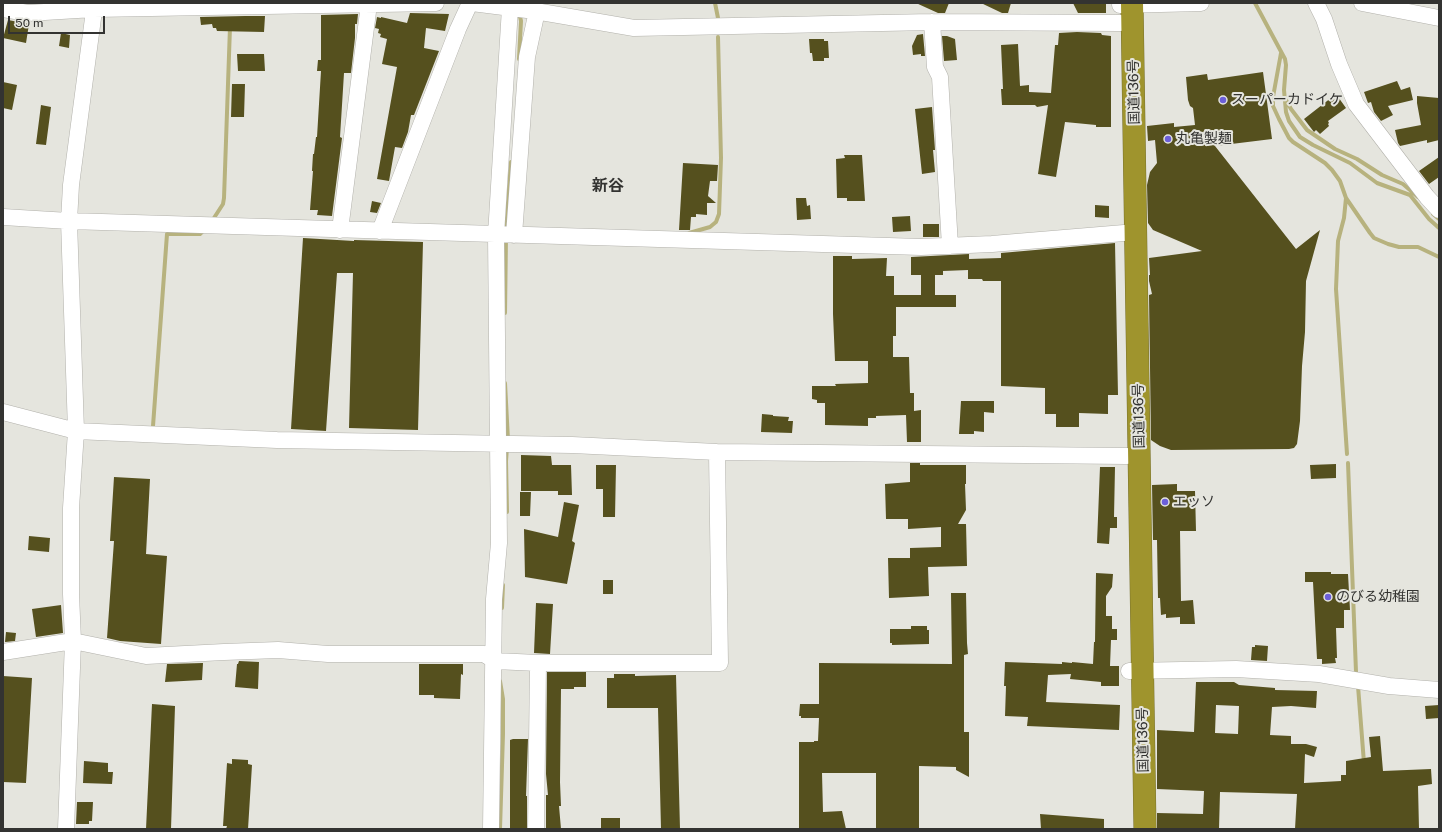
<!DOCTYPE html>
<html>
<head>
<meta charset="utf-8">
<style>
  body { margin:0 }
  #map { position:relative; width:1442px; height:832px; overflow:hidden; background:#e5e5de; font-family:"Public Sans",sans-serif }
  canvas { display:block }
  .frame { position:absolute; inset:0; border:4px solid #333331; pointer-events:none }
  .scale { position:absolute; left:8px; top:16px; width:97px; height:18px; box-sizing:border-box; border:2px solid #333331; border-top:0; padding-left:5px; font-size:12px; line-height:14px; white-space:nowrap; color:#333331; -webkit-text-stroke:3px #e5e5de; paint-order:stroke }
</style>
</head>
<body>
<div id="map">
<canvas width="1442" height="832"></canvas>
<div class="frame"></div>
<div class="scale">50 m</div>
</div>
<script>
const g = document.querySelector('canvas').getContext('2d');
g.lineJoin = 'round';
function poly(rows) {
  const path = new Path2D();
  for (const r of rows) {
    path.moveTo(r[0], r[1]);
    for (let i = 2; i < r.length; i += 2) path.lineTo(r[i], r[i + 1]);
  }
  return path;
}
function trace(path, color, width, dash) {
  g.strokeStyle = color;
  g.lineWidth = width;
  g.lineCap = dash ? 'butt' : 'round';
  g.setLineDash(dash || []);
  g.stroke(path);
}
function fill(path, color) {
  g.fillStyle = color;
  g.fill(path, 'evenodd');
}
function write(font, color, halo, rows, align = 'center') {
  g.font = font + ' "Public Sans","Noto Sans JP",sans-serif';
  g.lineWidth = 4;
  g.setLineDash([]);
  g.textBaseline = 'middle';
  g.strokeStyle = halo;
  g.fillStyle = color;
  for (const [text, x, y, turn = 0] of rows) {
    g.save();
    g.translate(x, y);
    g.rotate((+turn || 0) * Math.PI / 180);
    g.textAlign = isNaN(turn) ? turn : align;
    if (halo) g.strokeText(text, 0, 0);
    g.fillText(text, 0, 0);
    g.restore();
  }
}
trace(poly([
  [715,3,718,18],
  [1255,3,1285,59,1286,65,1284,90,1286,112,1289,121,1300,137,1313,145,1350,163,1377,183,1410,195,1429,219,1439,228],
  [519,12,521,21,519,59],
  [1281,53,1273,97,1273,106,1279,119,1289,138,1293,142,1325,163,1332,170,1340,181,1346,198,1344,218,1338,241,1336,289,1347,454],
  [1286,100,1291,109,1307,130,1335,149,1357,159,1382,175,1403,184,1418,197],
  [1346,198,1370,233,1374,238,1388,244,1399,247,1418,247,1439,257],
  [1433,214,1439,219],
  [212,221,223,204,224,198,230,27],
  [506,231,511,162],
  [689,233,710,227,716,222,719,214,721,158,718,37],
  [505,313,506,237],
  [505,383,508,440],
  [153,426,167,234,200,234,205,229],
  [1348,463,1356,672],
  [507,512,506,461,507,447],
  [502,608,503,585],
  [1358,686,1364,763],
  [500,829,503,734,503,699,500,681]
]), '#b7b27e', 4);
fill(poly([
  [916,3,949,3,945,13,938,13],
  [981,3,1011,3,1008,13,1002,13],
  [1073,3,1106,3,1106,13,1078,13],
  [410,13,449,14,445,31,426,28,424,48,439,51,414,115,411,115,408,132,402,148,395,147,389,181,377,179,397,67,382,64,387,39,380,37,381,34,378,33,379,29,375,28,377,17,381,18,381,17,407,23],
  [358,14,357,24,355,24,355,38,351,73,344,73,340,137,342,138,332,216,317,215,318,210,310,210,313,171,312,171,313,154,314,154,316,137,317,137,321,71,317,71,318,60,321,60,321,15],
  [245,16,265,16,264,32,217,31,216,28,213,28,212,24,201,25,200,17],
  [8,20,29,24,26,43,3,38],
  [1077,32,1101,33,1102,35,1111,36,1111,127,1096,127,1096,125,1065,122,1056,177,1038,174,1048,105,1037,107,1035,105,1002,105,1001,89,1003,89,1001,45,1018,44,1020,86,1029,85,1029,92,1051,93,1055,45,1058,45,1059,33],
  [61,33,70,35,69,48,59,46],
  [923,34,925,56,921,56,921,54,913,55,912,46,917,35],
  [942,36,947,36,955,39,957,60,944,61],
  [809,39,824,39,824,41,828,41,829,58,824,58,824,61,813,61,812,53,810,53],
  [237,54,264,54,265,71,238,71],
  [1263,72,1272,139,1215,146,1296,249,1320,230,1306,281,1305,332,1302,366,1300,421,1297,444,1294,448,1289,449,1171,450,1160,446,1151,440,1149,295,1152,294,1149,281,1149,275,1150,275,1149,258,1202,251,1153,230,1148,223,1147,185,1150,172,1157,163,1155,140,1148,141,1147,126,1174,123,1174,127,1195,125,1193,108,1190,106,1188,100,1186,77,1207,74,1208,80],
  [1397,81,1401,90,1410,87,1413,100,1388,106,1393,115,1381,121,1374,112,1371,102,1368,103,1364,92],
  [3,82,17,85,12,110,3,108],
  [232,84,245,84,244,117,231,117],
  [1336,94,1346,108,1328,121,1329,123,1328,124,1329,126,1320,134,1316,130,1314,132,1304,119],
  [1417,96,1439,98,1439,140,1427,143,1427,140,1400,146,1398,143,1395,130,1421,125,1417,103],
  [41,105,51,107,46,145,36,144],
  [932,107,935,150,933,150,935,172,922,174,915,109],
  [844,155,862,155,865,201,847,201,847,198,837,198,836,159,845,158],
  [1439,157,1439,177,1429,184,1419,171],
  [683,163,718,165,717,181,710,181,708,196,716,203,707,203,707,215,696,214,696,217,691,217,690,230,679,230],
  [796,198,806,198,807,206,810,205,811,219,797,220],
  [372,201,381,203,377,213,370,212],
  [1095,205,1109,206,1109,218,1095,217],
  [910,216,911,231,893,232,892,217],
  [923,224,939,224,939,237,923,237],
  [303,238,354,241,354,240,423,242,418,430,349,428,353,273,337,273,326,431,291,429],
  [1115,243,1118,395,1108,395,1108,414,1079,413,1079,427,1056,427,1056,414,1045,414,1045,388,1001,386,1001,281,983,281,982,279,968,279,968,270,943,271,943,275,935,275,935,295,956,295,956,307,896,307,896,336,893,336,893,357,909,357,910,393,914,393,914,411,921,410,921,442,907,442,906,415,876,416,876,418,868,418,868,426,825,425,825,403,817,403,817,400,812,399,812,386,836,386,835,384,868,383,868,361,835,361,833,314,833,256,852,256,852,259,887,258,886,276,894,276,894,295,921,295,921,275,911,275,911,257,969,254,969,259,1001,258,1001,253],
  [961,401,994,401,994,413,984,412,984,432,974,431,974,434,959,434],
  [762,414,773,415,773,416,789,417,788,421,793,421,792,433,761,432],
  [521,455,551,456,552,465,571,465,572,495,558,495,558,491,521,491],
  [910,463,920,463,920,465,966,465,966,484,965,484,966,510,958,524,966,524,967,566,928,567,929,596,889,598,888,558,910,558,910,548,941,547,941,527,908,529,908,519,886,519,885,484,910,482],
  [1336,464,1336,478,1311,479,1310,465],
  [596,465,616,465,615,517,603,517,603,489,596,489],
  [1100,467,1115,467,1114,517,1117,517,1117,528,1110,528,1109,544,1097,543],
  [114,477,150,479,146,554,167,556,161,644,120,641,107,638,114,541,110,541],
  [1177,484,1177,491,1195,491,1196,531,1180,531,1181,601,1193,600,1195,624,1180,624,1180,617,1166,618,1166,614,1161,615,1160,598,1158,598,1157,540,1153,540,1152,485],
  [520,492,531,492,530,516,520,516],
  [564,502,579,505,572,541,575,543,567,584,525,577,524,529,558,537],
  [29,536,50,538,49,552,28,550],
  [1305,572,1331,572,1331,574,1348,574,1350,610,1344,610,1344,628,1336,628,1337,658,1335,658,1336,663,1322,664,1322,659,1317,659,1313,582,1305,582],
  [1096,573,1113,574,1112,587,1106,596,1106,616,1112,616,1112,629,1117,629,1117,640,1111,640,1110,666,1119,666,1119,686,1101,686,1101,682,1070,679,1071,674,1048,675,1046,702,1120,705,1119,730,1027,726,1028,717,1005,716,1006,686,1004,686,1005,662,1062,664,1062,662,1072,663,1072,662,1093,664,1094,642,1095,642],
  [603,580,613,580,613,594,603,594],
  [951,593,966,593,967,643,968,654,964,655,964,732,969,732,969,777,956,770,956,767,919,766,919,829,876,829,876,773,822,773,823,812,842,811,846,829,799,829,799,742,814,742,814,741,818,741,819,718,801,718,801,716,799,716,800,704,819,704,819,663,952,664],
  [536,603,553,604,550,654,534,653],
  [61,605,63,633,36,637,32,609],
  [911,626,927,626,927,630,929,630,929,644,892,645,892,643,890,643,890,629,911,629],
  [6,632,16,633,15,641,5,642],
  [1255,645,1268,646,1267,661,1251,660,1252,647,1255,647],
  [239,661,259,662,258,689,235,687,237,664,238,664],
  [203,663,202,680,165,682,167,664],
  [419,664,463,664,463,675,461,674,460,699,434,698,434,695,419,695],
  [547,672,586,672,586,687,574,687,574,689,561,689,560,782,561,806,559,806,561,829,546,829,546,795,548,795,546,774],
  [614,674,635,674,635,676,676,675,680,829,661,829,658,708,607,708,607,678,614,678],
  [3,676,32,678,26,783,3,782],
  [1196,682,1234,682,1239,685,1275,688,1275,690,1317,691,1316,708,1291,706,1272,707,1270,735,1291,736,1291,744,1306,744,1317,747,1314,757,1305,754,1304,783,1341,781,1341,775,1346,775,1346,761,1371,757,1369,737,1380,736,1383,771,1431,769,1432,784,1418,786,1419,829,1295,829,1297,794,1220,792,1219,829,1157,829,1157,813,1203,814,1204,791,1157,789,1157,730,1194,732],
  [1216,705,1239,706,1238,734,1215,733],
  [152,704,175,706,171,829,146,829],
  [1439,705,1439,718,1426,719,1425,706],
  [513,739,528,739,526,796,527,796,527,829,510,829,510,740],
  [232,759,248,760,248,764,252,765,248,829,226,829,227,826,223,826,227,763,232,764],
  [84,761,108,763,108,772,113,772,112,784,83,783],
  [77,802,93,802,92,821,89,821,89,824,76,824],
  [1040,814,1104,819,1104,829,1041,829],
  [601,818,620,818,620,829,601,829]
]), '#55501e');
const minor = poly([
  [472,3,535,11,634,28,932,22,1121,23],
  [1316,3,1324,19,1339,64,1356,104,1427,197,1439,210],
  [1362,3,1439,18],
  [1120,5,1201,3],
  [3,9,28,13,94,9,436,3],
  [932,22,935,67,940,77,950,246],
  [3,217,69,221,921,247,992,244,1136,232],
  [340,230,369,4],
  [380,231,458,29,470,3],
  [514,235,527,57,537,11],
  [3,412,76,431,277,440,572,445,717,452,1127,456],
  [3,652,73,641,146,656,224,652,278,650,328,654,484,654,495,661,538,663,720,663,717,452],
  [1129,671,1236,669,1319,674,1389,686,1439,690],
  [66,829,73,641,71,594,71,508,76,431,69,221,71,185,95,3],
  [491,829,494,599,499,543,496,235,510,8],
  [536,829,538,663]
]);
const highway = poly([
  [1132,3,1145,829]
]);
trace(minor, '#b2b1ab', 17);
trace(highway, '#79722e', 23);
trace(minor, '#fff', 16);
trace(highway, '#9f942d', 22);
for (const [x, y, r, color] of [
  [1223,100,4,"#6c5fd9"],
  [1168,139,4,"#6c5fd9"],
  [1165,502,4,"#6c5fd9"],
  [1328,597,4,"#6c5fd9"]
]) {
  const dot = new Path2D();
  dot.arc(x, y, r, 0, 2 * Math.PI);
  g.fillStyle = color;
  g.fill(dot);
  trace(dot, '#e5e5de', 1.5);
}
write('14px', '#333331', '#e5e5de', [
  ["国道136号",1134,92,-91],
  ["国道136号",1139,416,-91],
  ["国道136号",1143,740,-91]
]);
write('14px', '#333331', '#e5e5de', [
  ["スーパーカドイケ",1231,100],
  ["丸亀製麺",1176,139],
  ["エッソ",1173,502],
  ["のびる幼稚園",1336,597]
], 'left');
write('bold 16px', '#333331', '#e5e5de', [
  ["新谷",608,186]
]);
</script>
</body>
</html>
